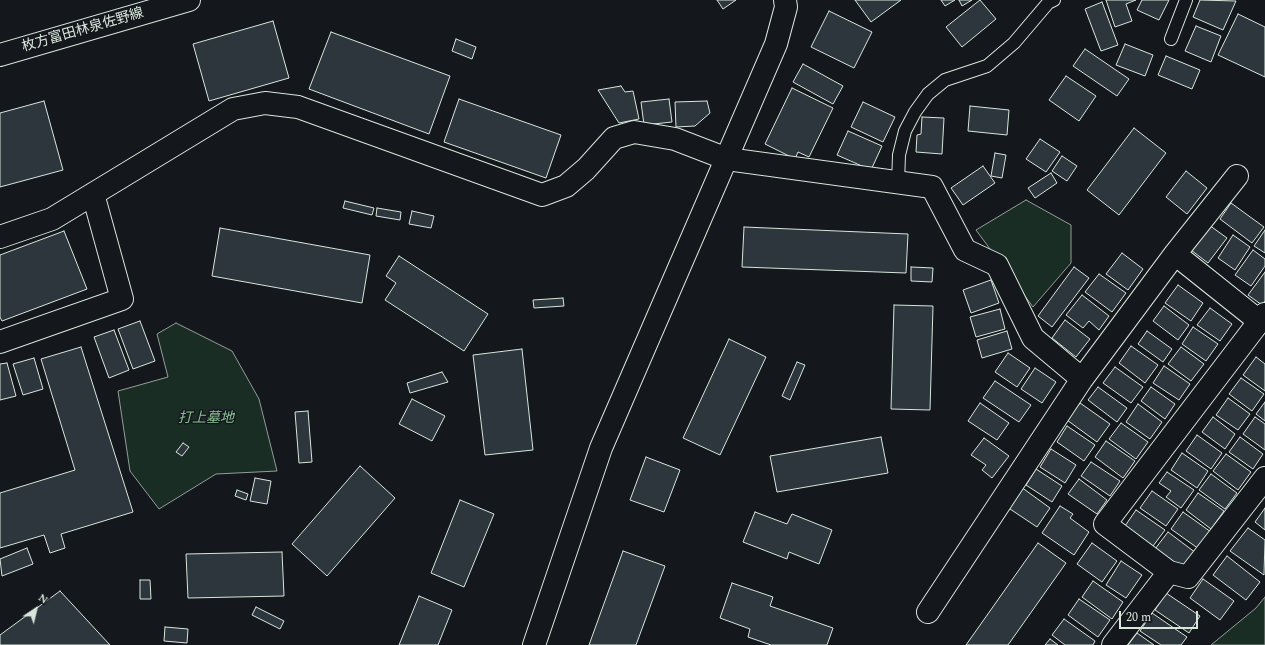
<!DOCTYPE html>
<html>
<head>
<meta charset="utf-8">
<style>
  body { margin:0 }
  #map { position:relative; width:1265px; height:645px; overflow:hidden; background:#14181c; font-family:Spectral,serif }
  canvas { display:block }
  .north { position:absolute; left:16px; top:589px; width:40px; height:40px; -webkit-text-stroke:3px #14181c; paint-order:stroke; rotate:35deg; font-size:11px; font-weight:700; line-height:16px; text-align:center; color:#d8e6dc }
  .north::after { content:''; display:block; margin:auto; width:14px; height:18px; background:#d8e6dc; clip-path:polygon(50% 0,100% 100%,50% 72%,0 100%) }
  .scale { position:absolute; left:1119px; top:611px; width:79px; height:18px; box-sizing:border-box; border:2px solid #d8e6dc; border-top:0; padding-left:5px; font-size:12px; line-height:14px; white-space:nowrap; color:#d8e6dc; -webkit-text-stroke:3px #14181c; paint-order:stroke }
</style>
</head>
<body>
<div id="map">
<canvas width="1265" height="645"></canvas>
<div class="north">N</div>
<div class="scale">20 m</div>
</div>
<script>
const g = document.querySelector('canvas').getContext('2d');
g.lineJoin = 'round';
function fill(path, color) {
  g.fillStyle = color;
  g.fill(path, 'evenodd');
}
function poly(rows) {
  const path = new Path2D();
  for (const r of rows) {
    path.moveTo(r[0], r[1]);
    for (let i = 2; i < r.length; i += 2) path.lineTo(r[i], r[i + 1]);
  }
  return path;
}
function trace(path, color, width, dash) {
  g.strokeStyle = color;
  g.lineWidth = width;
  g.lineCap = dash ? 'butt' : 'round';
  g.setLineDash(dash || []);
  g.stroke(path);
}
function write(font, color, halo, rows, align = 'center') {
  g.font = font + ' Spectral,"Noto Sans JP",serif';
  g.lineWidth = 3;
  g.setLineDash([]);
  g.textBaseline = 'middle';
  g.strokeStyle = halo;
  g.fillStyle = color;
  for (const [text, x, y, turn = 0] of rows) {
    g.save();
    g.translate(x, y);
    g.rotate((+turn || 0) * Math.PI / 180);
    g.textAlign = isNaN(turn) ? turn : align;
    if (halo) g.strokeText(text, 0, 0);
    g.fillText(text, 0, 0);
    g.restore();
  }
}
const green = poly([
  [1026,200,1071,225,1071,263,1033,307,976,230,1026,200],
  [176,323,232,351,259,399,277,471,216,474,159,509,130,471,118,391,168,377,157,334,176,323],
  [1265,597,1265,645,1211,645,1256,608,1265,597]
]);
fill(green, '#1a2d24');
trace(green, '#939e99', 1);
const building = poly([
  [717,0,736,0,723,9,717,0],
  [855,0,901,0,871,22,855,0],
  [941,0,955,0,945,6,941,0],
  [959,0,972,0,962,6,959,0],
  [980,0,996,19,962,47,946,27,980,0],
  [1106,0,1136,0,1126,4,1132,21,1115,27,1106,0],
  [1142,0,1169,0,1159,20,1137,10,1142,0],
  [1200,0,1236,1,1223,30,1193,17,1200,0],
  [1102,2,1118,45,1101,51,1085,9,1102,2],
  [829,11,872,32,854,68,811,47,829,11],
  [1238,14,1265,27,1265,77,1218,55,1238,14],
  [273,21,289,78,209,101,193,44,273,21],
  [1196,26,1221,36,1211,62,1185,51,1196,26],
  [331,32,450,76,429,134,309,89,331,32],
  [456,39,476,47,472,59,452,51,456,39],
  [1125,44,1153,55,1145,76,1116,65,1125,44],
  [1085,49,1129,79,1117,96,1073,66,1085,49],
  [1166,56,1200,70,1192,89,1158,75,1166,56],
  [803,64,843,86,833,104,793,82,803,64],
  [1066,76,1096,96,1079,121,1049,100,1066,76],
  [621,86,625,92,633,91,639,119,619,123,598,90,621,86],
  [792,88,833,108,809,157,798,152,795,159,765,144,792,88],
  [459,99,561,135,546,178,444,142,459,99],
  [669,99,672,122,644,125,641,102,669,99],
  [44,101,63,170,0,187,0,113,44,101],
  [707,101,710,113,695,126,676,127,675,102,707,101],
  [863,102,895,117,883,142,851,127,863,102],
  [970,106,1009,110,1007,135,968,131,970,106],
  [922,117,944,118,942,154,916,152,917,135,921,134,922,117],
  [1134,128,1166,153,1119,215,1087,190,1134,128],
  [848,131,882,146,871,170,837,155,848,131],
  [1040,139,1060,152,1046,172,1026,159,1040,139],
  [995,153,1006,155,1002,178,991,176,995,153],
  [1062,156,1077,166,1067,181,1052,171,1062,156],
  [983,166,995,183,963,205,951,188,983,166],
  [1186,171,1207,188,1187,214,1166,197,1186,171],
  [1051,173,1057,183,1035,198,1028,188,1051,173],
  [345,201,374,208,372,215,343,208,345,201],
  [1231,203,1264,227,1252,243,1220,219,1231,203],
  [377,208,401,212,400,220,376,216,377,208],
  [412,211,434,216,431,228,409,224,412,211],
  [1209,225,1227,238,1208,263,1191,250,1209,225],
  [744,227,908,234,906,273,742,267,744,227],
  [220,228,370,255,362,303,212,276,220,228],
  [1265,230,1265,253,1254,246,1265,230],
  [64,231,87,289,2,321,0,317,0,255,64,231],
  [1233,235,1250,247,1235,270,1218,258,1233,235],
  [1253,250,1265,259,1265,266,1251,286,1235,275,1253,250],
  [1122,253,1143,269,1128,290,1106,274,1122,253],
  [399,256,488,314,464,351,385,300,396,283,386,276,399,256],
  [911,267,933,268,932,282,911,281,911,267],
  [1074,267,1089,278,1052,327,1038,316,1074,267],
  [1265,272,1265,301,1262,305,1248,295,1265,272],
  [1099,274,1126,293,1112,312,1085,292,1099,274],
  [991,280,999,303,971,313,963,290,991,280],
  [1178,285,1203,303,1191,321,1165,303,1178,285],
  [1082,295,1109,316,1099,330,1089,321,1083,328,1066,315,1082,295],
  [563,298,564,306,534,308,533,300,563,298],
  [894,305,933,306,930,410,891,409,894,305],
  [1164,306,1189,325,1178,340,1153,321,1164,306],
  [1210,308,1232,324,1220,341,1197,325,1210,308],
  [1000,309,1005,329,976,337,970,317,1000,309],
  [1065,320,1090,339,1076,357,1052,338,1065,320],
  [140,321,155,361,133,369,118,329,140,321],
  [1193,327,1218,344,1206,361,1182,344,1193,327],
  [114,330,129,370,109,378,94,337,114,330],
  [1007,331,1012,349,982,358,977,340,1007,331],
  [1147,331,1172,349,1163,362,1138,344,1147,331],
  [729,339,766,357,720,455,683,438,729,339],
  [1131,346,1158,365,1145,383,1119,363,1131,346],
  [81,347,133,512,61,534,65,548,50,553,44,535,0,548,0,493,75,470,41,359,81,347],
  [1181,347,1204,364,1191,381,1168,364,1181,347],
  [522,349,533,450,485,455,473,355,522,349],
  [1008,353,1030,368,1017,387,995,372,1008,353],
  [1256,357,1265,364,1265,391,1243,375,1256,357],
  [34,358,43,389,23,395,13,364,34,358],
  [797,362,805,365,790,400,782,396,797,362],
  [7,363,16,396,0,400,0,364,7,363],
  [1164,366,1190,384,1179,400,1153,383,1164,366],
  [1115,367,1143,387,1131,403,1103,383,1115,367],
  [1035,368,1056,382,1042,403,1021,389,1035,368],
  [442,372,448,382,410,393,407,383,442,372],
  [1241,378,1264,394,1252,411,1229,394,1241,378],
  [995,381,1031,405,1019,422,983,398,995,381],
  [1098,387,1127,408,1117,422,1088,400,1098,387],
  [1151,387,1175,404,1165,419,1141,401,1151,387],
  [1228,398,1250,414,1238,430,1216,415,1228,398],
  [412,399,445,416,432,441,399,424,412,399],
  [1265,402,1265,421,1256,414,1265,402],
  [980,403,1009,423,997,440,968,421,980,403],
  [1080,403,1110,424,1097,442,1067,420,1080,403],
  [1138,404,1162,422,1150,439,1126,422,1138,404],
  [308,411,312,462,299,463,295,412,308,411],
  [1213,417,1235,434,1225,449,1202,432,1213,417],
  [1255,417,1265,424,1265,450,1243,434,1255,417],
  [1121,423,1148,442,1136,459,1109,439,1121,423],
  [1067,426,1095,445,1084,461,1057,442,1067,426],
  [1197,435,1222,453,1211,469,1186,451,1197,435],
  [881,437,888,473,777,492,770,456,881,437],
  [1240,437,1263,454,1253,469,1229,452,1240,437],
  [984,438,1009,456,992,478,982,470,986,465,971,455,984,438],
  [1106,441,1135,461,1123,478,1095,457,1106,441],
  [183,443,189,447,182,456,176,452,183,443],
  [1051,449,1076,465,1065,483,1040,467,1051,449],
  [1182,453,1208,471,1197,488,1171,470,1182,453],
  [1226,454,1251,472,1238,490,1213,471,1226,454],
  [646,457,680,470,664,512,630,500,646,457],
  [1091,462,1120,481,1110,496,1081,476,1091,462],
  [360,466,395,498,327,576,292,544,360,466],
  [1036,469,1062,486,1052,502,1026,485,1036,469],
  [1167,472,1194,490,1181,508,1166,497,1171,491,1159,483,1167,472],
  [1211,474,1237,493,1225,509,1199,490,1211,474],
  [255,478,271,481,267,504,250,501,255,478],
  [1079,479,1107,500,1097,514,1068,494,1079,479],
  [1021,487,1050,508,1037,527,1007,507,1021,487],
  [237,490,248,494,246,500,235,496,237,490],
  [1152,491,1178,509,1166,526,1140,508,1152,491],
  [1198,493,1224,511,1211,529,1186,510,1198,493],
  [460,500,494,514,464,587,431,573,460,500],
  [1060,506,1073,514,1070,518,1089,532,1074,555,1042,533,1060,506],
  [1265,508,1265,530,1255,522,1265,508],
  [1136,510,1165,530,1153,546,1125,526,1136,510],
  [755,512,787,524,792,514,832,530,819,564,789,552,787,559,743,542,755,512],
  [1183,512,1211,532,1199,549,1171,529,1183,512],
  [1248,528,1265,540,1264,575,1230,551,1248,528],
  [1168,532,1196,553,1184,570,1155,549,1168,532],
  [1038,543,1066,563,1008,645,966,645,1038,543],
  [1092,543,1117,561,1102,582,1077,564,1092,543],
  [27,548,33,564,2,576,0,559,27,548],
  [623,551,665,566,636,645,589,645,623,551],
  [282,552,284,596,188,598,186,554,282,552],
  [1227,556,1260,582,1246,600,1213,575,1227,556],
  [1121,561,1142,575,1126,598,1106,585,1121,561],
  [1203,579,1234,601,1220,620,1190,598,1203,579],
  [140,580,150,580,151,599,140,599,140,580],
  [1093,581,1123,602,1112,619,1082,597,1093,581],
  [732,583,773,597,770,606,833,628,827,645,771,645,748,637,750,629,720,618,732,583],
  [60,591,110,645,0,645,0,635,60,591],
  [1166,593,1200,616,1189,633,1155,610,1166,593],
  [419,596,452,610,438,645,399,645,419,596],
  [1079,599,1110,620,1098,637,1068,615,1079,599],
  [256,607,284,621,280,629,252,615,256,607],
  [1152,613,1187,637,1181,645,1161,645,1140,631,1152,613],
  [1064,619,1095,641,1093,645,1065,645,1052,635,1064,619],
  [165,627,188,629,187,643,164,641,165,627],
  [1137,633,1154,645,1128,645,1137,633],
  [1050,639,1058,645,1045,645,1050,639]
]);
fill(building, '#2c363c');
trace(building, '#d8e6dc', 1);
const service = poly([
  [1171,39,1186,0],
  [898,183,899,155,905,131,915,112,928,94,945,80,987,66,1014,43,1048,3,1054,0]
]);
const minor = poly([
  [0,237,52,219,233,109,265,103,298,107,542,195,566,186,586,169,614,138,634,132,675,139,727,159,932,187,965,250,997,265,1033,338,1082,379,1175,254,1259,321],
  [1175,254,1237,176],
  [0,342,122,299,93,194],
  [1169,572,1105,524,1265,314],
  [928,612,1082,379],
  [1113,645,1169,572,1188,577,1265,478]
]);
const tertiary = poly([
  [534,645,601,448,776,44,786,7,785,0]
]);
const primary = poly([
  [0,55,189,0]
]);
trace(service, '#d8e6dc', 14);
trace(minor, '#d8e6dc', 24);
trace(tertiary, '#d8e6dc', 24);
trace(primary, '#d8e6dc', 24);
trace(service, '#14181c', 12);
trace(minor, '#14181c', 22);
trace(tertiary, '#14181c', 22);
trace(primary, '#14181c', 22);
write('14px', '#d8e6dc', '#14181c', [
  ["枚方富田林泉佐野線",83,31,-16]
]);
write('italic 14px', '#8ac095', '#14181c', [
  ["打上墓地",206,419]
]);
</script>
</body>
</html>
